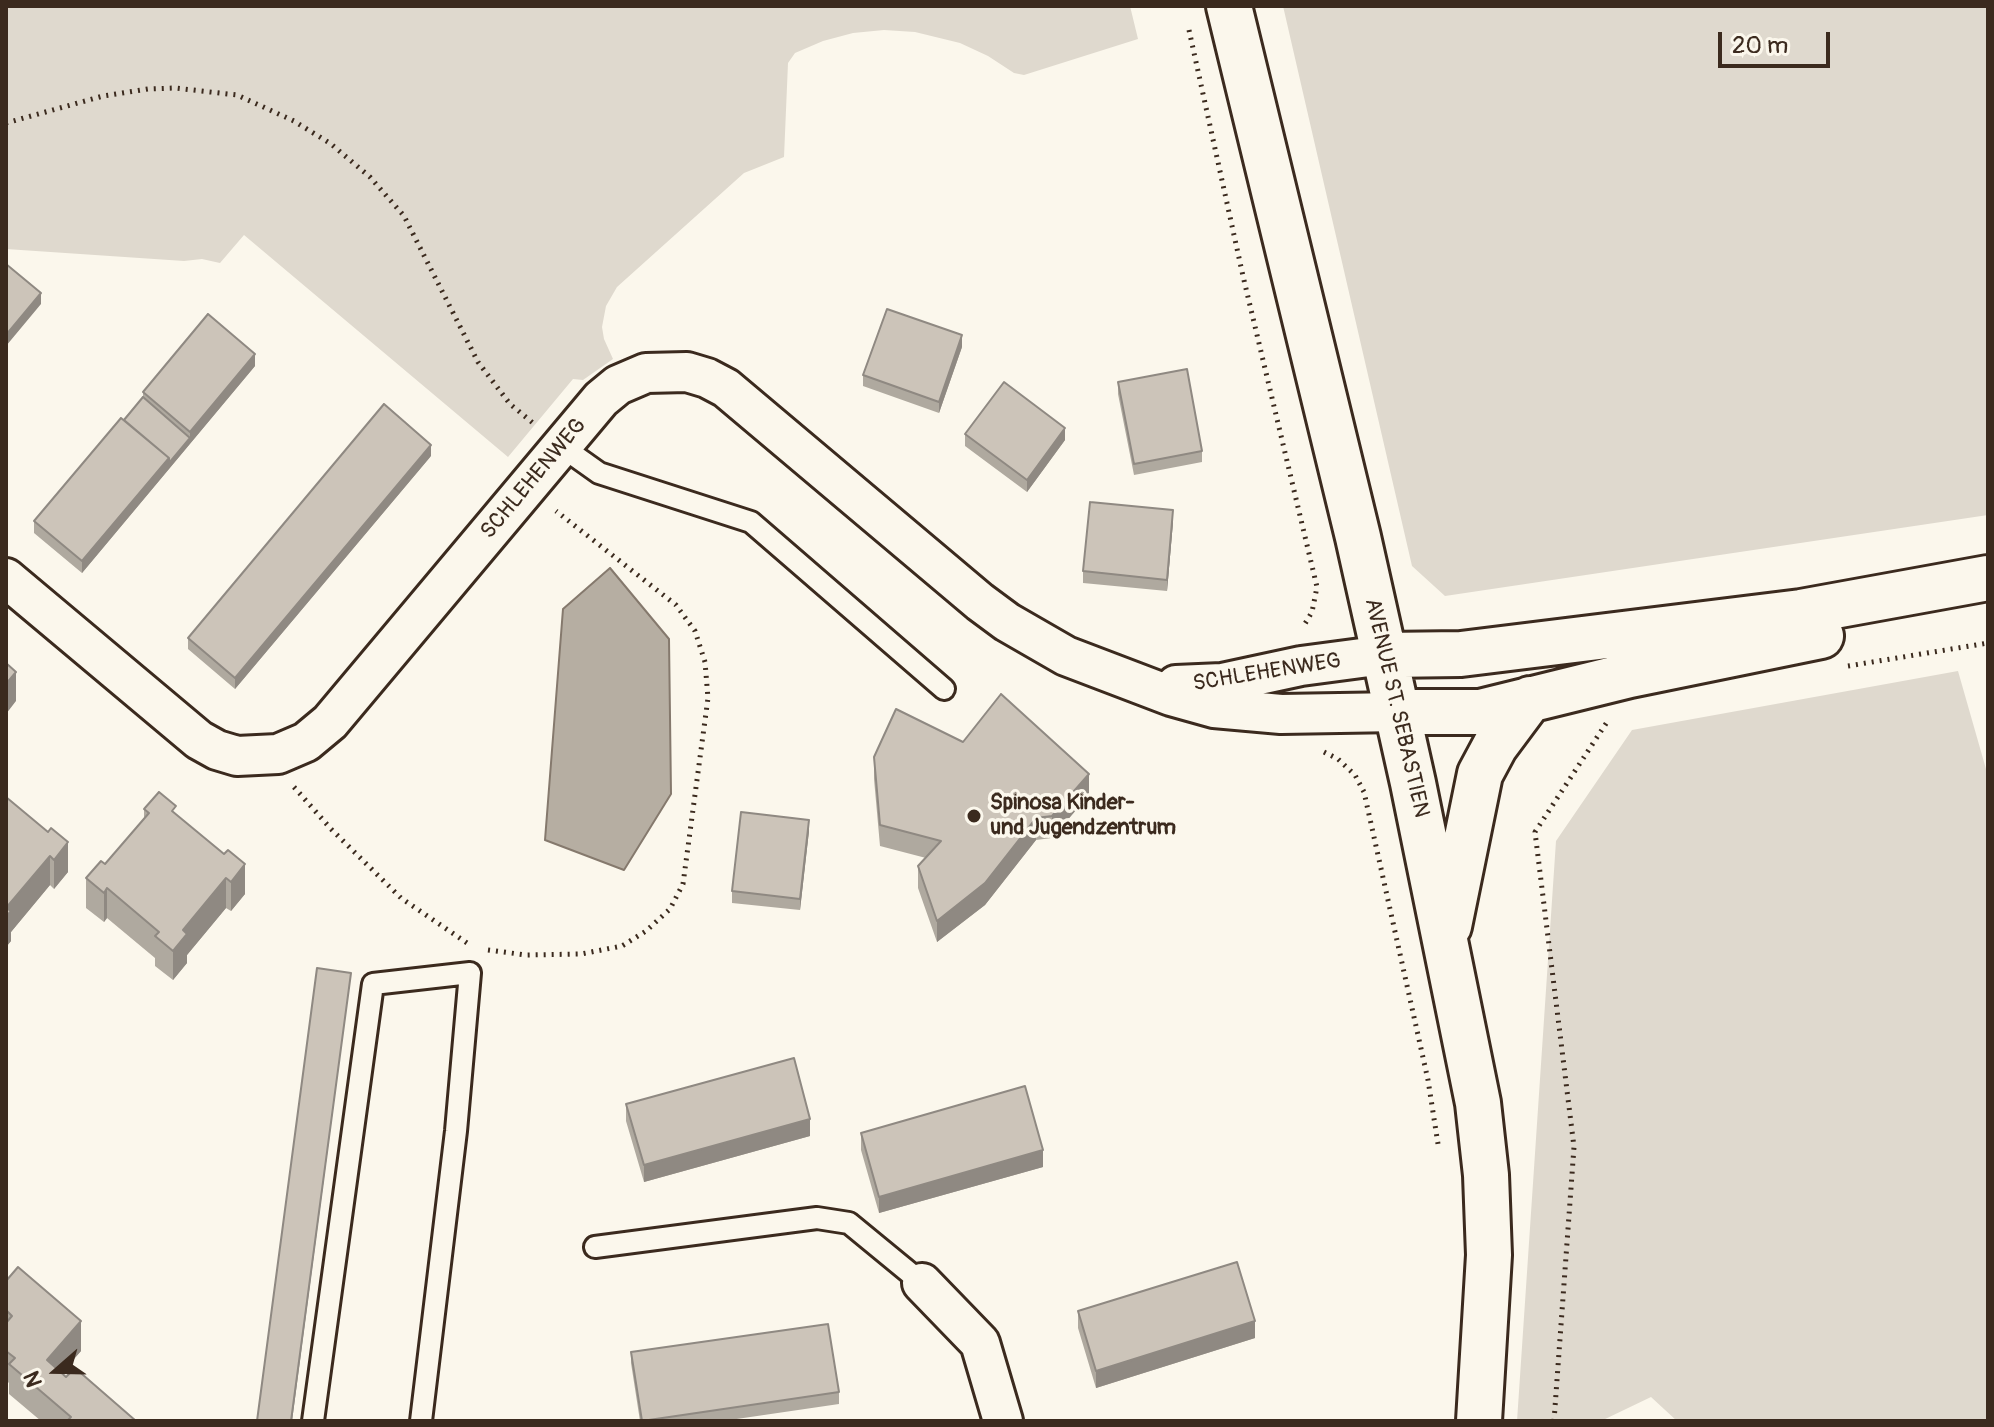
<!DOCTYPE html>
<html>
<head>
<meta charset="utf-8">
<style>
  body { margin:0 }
  #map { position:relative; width:1994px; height:1427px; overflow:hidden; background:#fbf7ec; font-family:Pangolin,sans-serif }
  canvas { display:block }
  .frame { position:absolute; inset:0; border:8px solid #3b2a1e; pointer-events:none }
  .north { position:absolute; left:16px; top:1331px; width:80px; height:80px; -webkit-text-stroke:6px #fbf7ec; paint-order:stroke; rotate:250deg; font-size:22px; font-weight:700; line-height:32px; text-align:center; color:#3b2a1e }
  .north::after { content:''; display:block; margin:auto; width:28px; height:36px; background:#3b2a1e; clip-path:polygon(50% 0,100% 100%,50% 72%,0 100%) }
  .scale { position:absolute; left:1718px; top:32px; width:112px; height:36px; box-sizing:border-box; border:4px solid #3b2a1e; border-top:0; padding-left:10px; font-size:24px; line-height:28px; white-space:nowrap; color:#3b2a1e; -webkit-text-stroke:6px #fbf7ec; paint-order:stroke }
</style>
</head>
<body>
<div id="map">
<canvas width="1994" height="1427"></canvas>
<div class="frame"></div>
<div class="north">N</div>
<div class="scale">20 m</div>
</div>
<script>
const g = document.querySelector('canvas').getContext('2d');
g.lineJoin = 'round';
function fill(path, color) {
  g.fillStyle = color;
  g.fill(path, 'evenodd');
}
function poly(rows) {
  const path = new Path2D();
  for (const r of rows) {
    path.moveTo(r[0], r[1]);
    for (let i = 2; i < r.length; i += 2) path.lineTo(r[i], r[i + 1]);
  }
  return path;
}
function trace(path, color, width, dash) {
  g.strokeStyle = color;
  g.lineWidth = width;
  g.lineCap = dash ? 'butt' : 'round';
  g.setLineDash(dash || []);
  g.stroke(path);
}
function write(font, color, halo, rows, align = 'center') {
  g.font = font + ' Pangolin,sans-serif';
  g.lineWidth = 7;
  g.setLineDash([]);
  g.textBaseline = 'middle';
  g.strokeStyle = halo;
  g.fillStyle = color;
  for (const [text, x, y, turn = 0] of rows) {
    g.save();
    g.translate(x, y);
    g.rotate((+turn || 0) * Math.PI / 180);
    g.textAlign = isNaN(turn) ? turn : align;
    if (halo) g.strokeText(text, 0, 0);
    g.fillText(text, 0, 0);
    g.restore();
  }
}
fill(poly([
  [6,6,1130,6,1138,39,1024,75,1014,73,988,56,960,43,915,32,884,30,853,33,823,41,795,53,788,63,784,157,744,173,617,287,606,306,602,327,604,339,613,359,583,380,573,379,508,457,244,235,220,263,202,259,184,261,6,249],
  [1283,6,1988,6,1988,515,1445,596,1412,566],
  [1958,671,1988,776,1988,1421,1677,1421,1651,1397,1601,1421,1517,1421,1556,841,1632,730]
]), '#dfd9ce');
const water = poly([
  [610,568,669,639,671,794,624,870,545,840,563,609,610,568]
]);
fill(water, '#b6aea2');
trace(water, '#85796d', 2);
const lane = poly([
  [561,446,599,473,751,522,944,689],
  [595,1247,817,1218,849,1223,922,1283],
  [313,1421,373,984,470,973,456,1131,421,1421]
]);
const street = poly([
  [6,578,199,740,217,750,237,756,278,754,306,742,330,722,601,399,618,385,646,373,687,372,707,378,726,388,980,602,1007,622,1066,656,1171,696,1214,708,1281,714,1398,712],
  [1176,685,1222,683,1301,666,1384,655],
  [922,1283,980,1343,1003,1421]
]);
const secondary = poly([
  [1229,6,1358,537,1413,783,1478,1103,1486,1175,1489,1255,1479,1421],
  [1384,655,1461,654,1801,612,1988,578],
  [1398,712,1480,712,1630,675,1821,636],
  [1449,926,1480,774,1495,746,1530,699]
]);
trace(lane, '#3b2a1e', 26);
trace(street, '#3b2a1e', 44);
trace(secondary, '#3b2a1e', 50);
trace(poly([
  [1189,30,1243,276,1317,587,1312,612,1303,627],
  [6,123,103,96,148,89,175,88,237,95,294,121,331,144,370,177,404,216,478,362,510,404,533,423],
  [1848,666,1988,643],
  [1324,752,1338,759,1355,775,1364,792,1428,1080,1438,1144],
  [294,787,331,829,401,898,467,943],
  [488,950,526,955,581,954,622,946,646,931,670,909,683,884,708,698,705,662,695,631,676,605,556,511],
  [1554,1421,1574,1147,1535,832,1607,722]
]), '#3b2a1e', 5, [2, 6]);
trace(lane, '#fbf7ec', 20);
trace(street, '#fbf7ec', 38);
trace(secondary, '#fbf7ec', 44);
fill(poly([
  [962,347,939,413,863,386,863,375],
  [255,366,82,573,34,533,34,521,143,397,143,392],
  [1118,382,1202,451,1202,462,1134,475,1118,394],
  [965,434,1065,440,1027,492,965,446],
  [431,456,235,689,188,649,188,638],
  [1173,522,1167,591,1083,583,1083,571],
  [963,742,1089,795,1052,838,1036,840,985,905,937,942,918,888,918,866,926,858,880,846,874,779,874,757],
  [6,797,68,872,54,889,50,885,11,932,11,941,6,947],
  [144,809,176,814,245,894,231,911,226,908,187,955,187,963,173,980,155,966,155,958,107,918,104,922,86,908,86,878,105,864,144,818],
  [809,831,800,910,732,903,732,891],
  [626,1104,810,1136,644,1182,626,1121],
  [861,1133,1043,1167,879,1213,861,1150],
  [6,1281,81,1351,61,1373,136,1421,41,1421,9,1394,9,1383,6,1380],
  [1078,1311,1255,1338,1096,1388,1078,1328],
  [631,1352,839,1392,839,1404,723,1421,640,1421,631,1363]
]), '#afa99f');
fill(poly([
  [41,293,41,304,6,346,6,335],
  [962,335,962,347,939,413,939,402],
  [255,354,255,366,169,469,169,463,190,438,190,432],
  [1065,428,1065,440,1027,492,1027,480],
  [431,445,431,456,235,689,235,678],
  [169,458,169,469,82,573,82,561],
  [1173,510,1173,522,1167,591,1167,580],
  [16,672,16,701,6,714,6,684],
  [1089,774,1089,795,1052,838,1052,816],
  [1036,818,1036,840,985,905,937,942,937,921],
  [809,820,809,831,800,910,800,899],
  [68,842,68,872,54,889,54,860],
  [50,856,50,885,11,932,11,941,6,947,6,908],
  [245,864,245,894,231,911,231,882],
  [226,878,226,908,187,955,187,963,173,980,173,951,183,930],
  [107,888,107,918,104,922,104,893],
  [351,973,292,1421,291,1421],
  [810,1119,810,1136,644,1182,644,1165],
  [1043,1150,1043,1167,879,1213,879,1197],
  [81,1321,81,1351,47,1390,47,1360],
  [1255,1321,1255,1338,1096,1388,1096,1371]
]), '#8f8982');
const building = poly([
  [6,264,41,293,6,335,6,264],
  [887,309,962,335,939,402,863,375,887,309],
  [208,314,255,354,190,432,143,392,208,314],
  [1187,369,1202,451,1134,464,1118,382,1187,369],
  [1004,382,1065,428,1027,480,965,434,1004,382],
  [143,397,190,438,169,463,169,458,124,420,143,397],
  [384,404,431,445,235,678,188,638,384,404],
  [121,418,169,458,82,561,34,521,121,418],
  [1090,502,1173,510,1167,580,1083,571,1090,502],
  [6,663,16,672,6,684,6,663],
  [1001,694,1089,774,1052,816,1036,818,985,883,937,921,918,866,941,841,880,825,874,757,896,709,963,742,1001,694],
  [159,792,176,806,172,811,224,854,228,850,245,864,231,882,226,878,183,930,187,934,173,951,155,936,159,932,107,888,104,893,86,878,101,861,105,864,149,813,144,809,159,792],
  [6,797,48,832,51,828,68,842,54,860,50,856,6,908,11,911,6,917,6,797],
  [741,812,809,820,800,899,732,891,741,812],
  [317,968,351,973,291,1421,257,1421,317,968],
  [794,1058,810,1119,644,1165,626,1104,794,1058],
  [1025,1086,1043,1150,879,1197,861,1133,1025,1086],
  [1237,1262,1255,1321,1096,1371,1078,1311,1237,1262],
  [18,1267,81,1321,47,1360,66,1377,75,1368,136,1421,67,1421,71,1417,9,1364,15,1358,6,1351,6,1323,12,1316,6,1310,6,1281,18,1267],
  [828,1324,839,1392,642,1421,631,1352,828,1324]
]);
fill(building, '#ccc4b9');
trace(building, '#8f8982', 2);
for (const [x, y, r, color] of [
  [974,816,8,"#3b2a1e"]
]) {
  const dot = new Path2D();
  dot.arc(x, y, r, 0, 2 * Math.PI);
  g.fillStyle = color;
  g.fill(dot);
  trace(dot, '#fbf7ec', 3);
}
write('22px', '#3b2a1e', '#fbf7ec', [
  ["SCHLEHENWEG",534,479,-50],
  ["SCHLEHENWEG",1267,673,-9],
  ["AVENUE ST. SEBASTIEN",1396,708,77]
]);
write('bold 22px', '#3b2a1e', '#fbf7ec', [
  ["Spinosa Kinder-",990,803],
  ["und Jugendzentrum",990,828]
], 'left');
</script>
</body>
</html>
